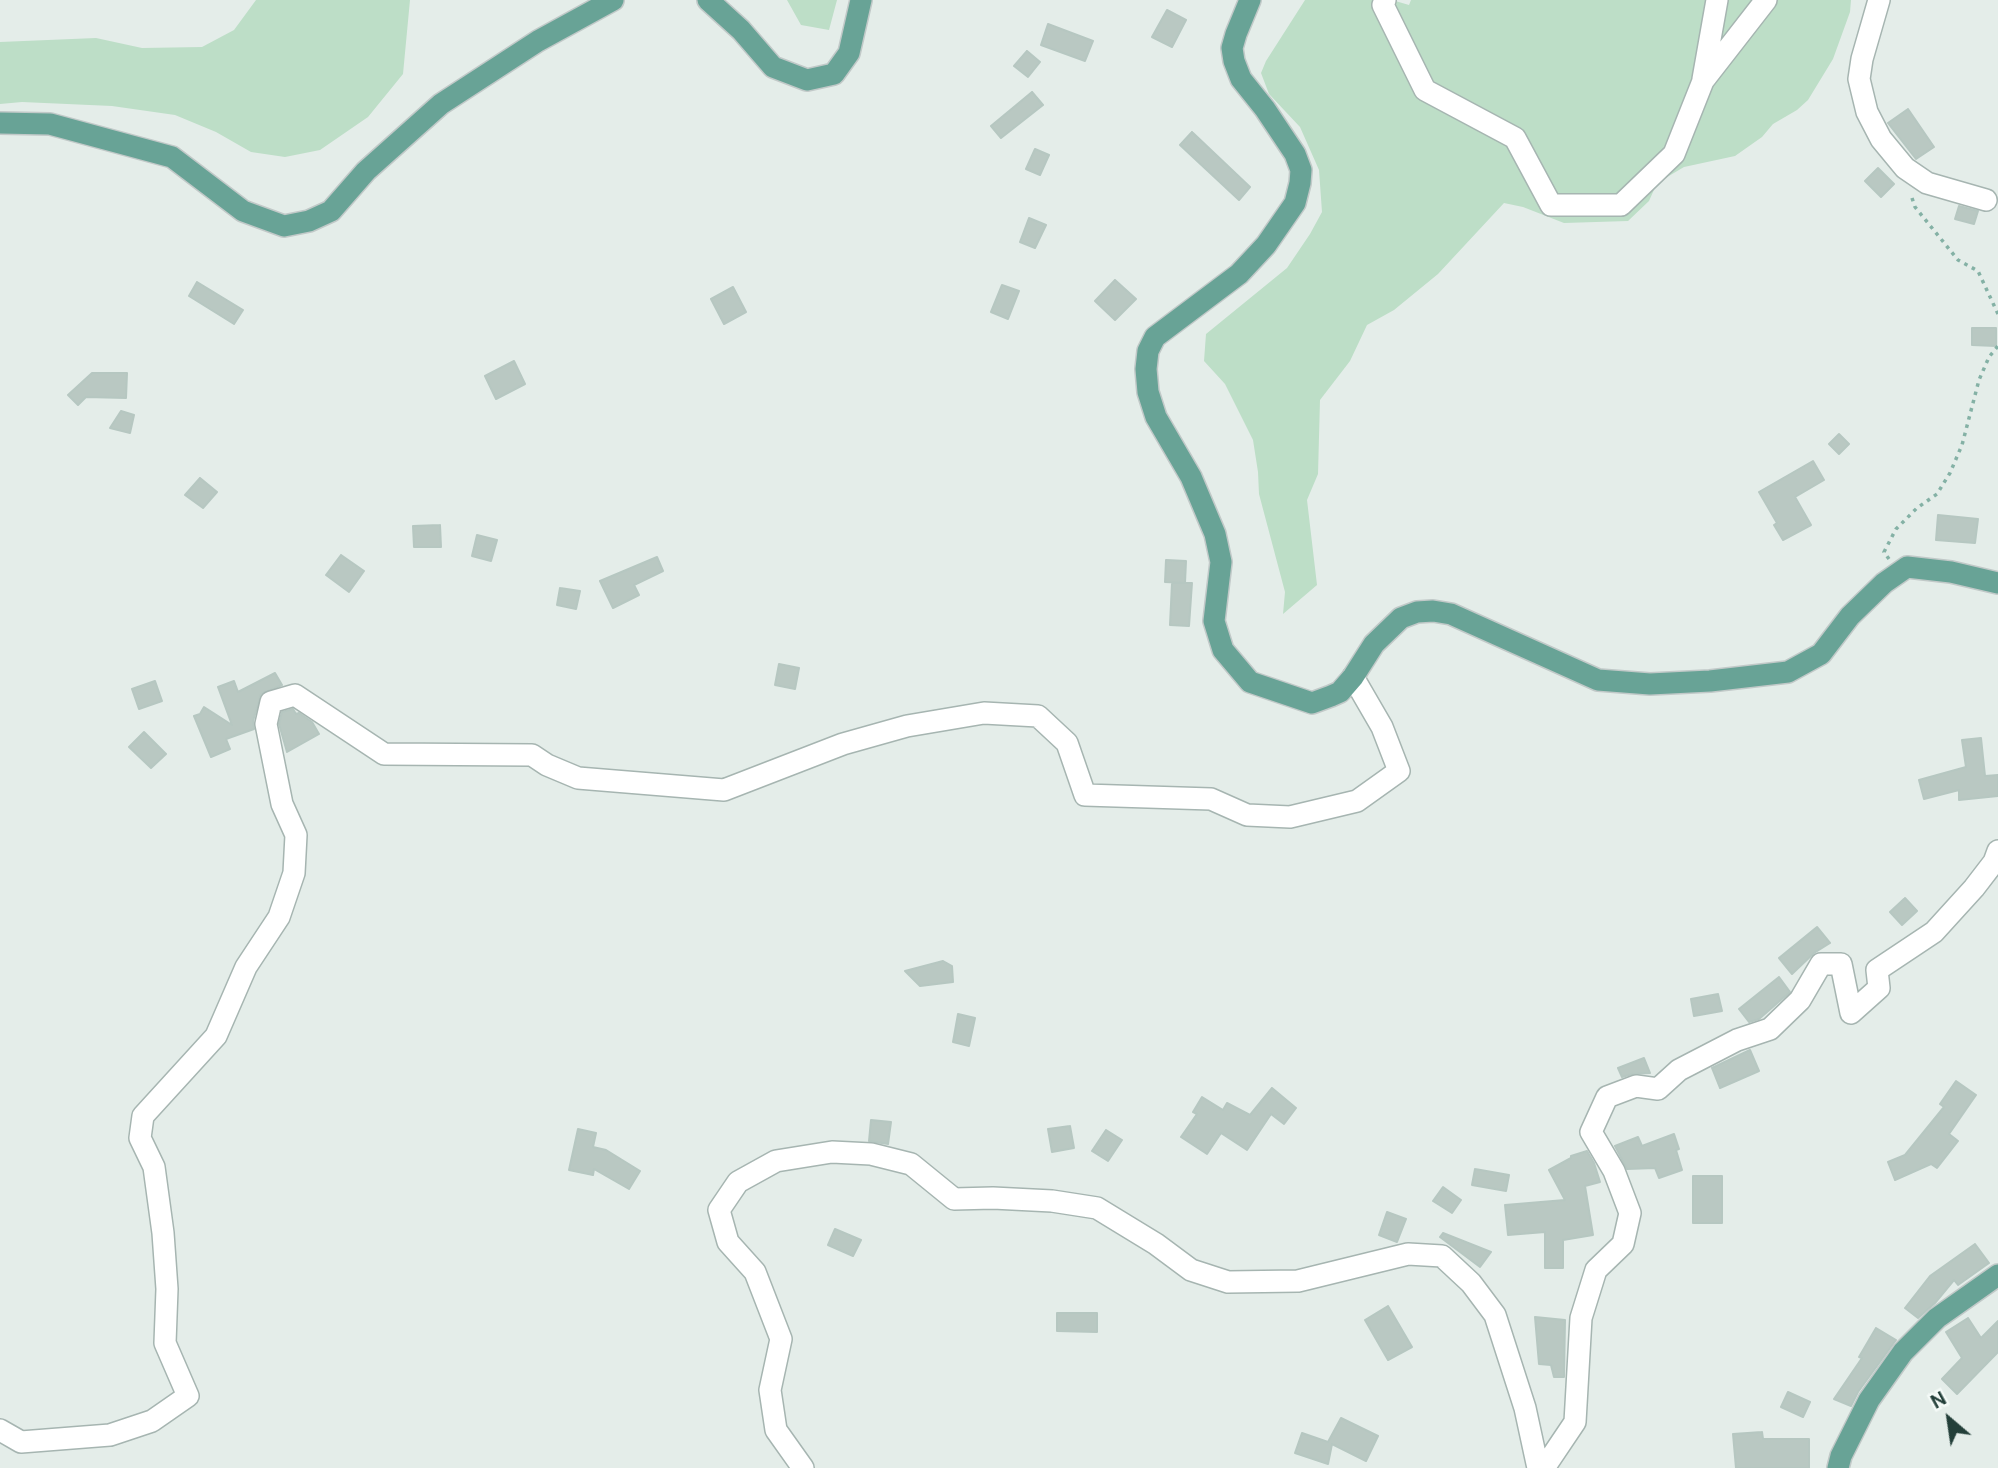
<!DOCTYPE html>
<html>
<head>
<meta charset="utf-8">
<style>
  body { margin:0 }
  #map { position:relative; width:1998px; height:1468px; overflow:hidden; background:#e4ede9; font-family:"DM Sans",sans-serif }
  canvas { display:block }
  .north { position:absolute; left:1914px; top:1384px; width:70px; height:70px; -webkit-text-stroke:5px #f4faf7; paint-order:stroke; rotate:331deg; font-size:19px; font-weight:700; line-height:28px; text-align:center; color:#233f39 }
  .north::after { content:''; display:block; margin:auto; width:24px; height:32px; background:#233f39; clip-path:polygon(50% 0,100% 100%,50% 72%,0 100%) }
</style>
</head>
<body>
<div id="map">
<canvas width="1998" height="1468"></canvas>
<div class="north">N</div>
</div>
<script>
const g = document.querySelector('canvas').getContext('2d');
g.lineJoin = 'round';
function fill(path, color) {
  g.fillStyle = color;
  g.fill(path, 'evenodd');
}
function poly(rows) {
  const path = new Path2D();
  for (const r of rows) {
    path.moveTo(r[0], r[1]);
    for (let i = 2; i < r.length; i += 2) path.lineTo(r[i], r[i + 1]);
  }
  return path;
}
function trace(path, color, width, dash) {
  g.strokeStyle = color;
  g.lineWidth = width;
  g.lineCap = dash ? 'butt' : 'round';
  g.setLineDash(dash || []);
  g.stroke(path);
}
fill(poly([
  [256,0,410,0,403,74,368,117,320,150,285,157,251,152,216,132,175,115,112,106,22,102,0,104,0,42,96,38,142,48,202,47,234,30],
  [787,0,837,0,829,30,801,25],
  [1305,0,1392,0,1409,5,1411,0,1851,0,1850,12,1833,59,1808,100,1797,110,1773,124,1762,137,1735,156,1684,167,1657,183,1649,201,1628,221,1564,223,1523,207,1504,203,1438,274,1394,310,1367,325,1350,361,1320,400,1318,474,1307,500,1317,585,1283,614,1285,592,1259,494,1258,472,1253,440,1225,384,1204,361,1206,334,1287,268,1310,234,1322,212,1319,170,1300,127,1269,94,1261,73,1266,61]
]), '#bddec7');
const building = poly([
  [1167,10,1186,20,1172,47,1152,37,1167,10],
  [1048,24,1093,41,1085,61,1041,45,1048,24],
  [1027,51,1040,62,1028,77,1014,66,1027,51],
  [1032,92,1043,105,1001,138,991,126,1032,92],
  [1908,109,1934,147,1916,159,1888,123,1908,109],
  [1192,132,1250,187,1239,200,1180,145,1192,132],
  [1035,149,1049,155,1040,175,1026,169,1035,149],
  [1878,168,1894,184,1881,197,1865,181,1878,168],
  [1959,206,1978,211,1974,224,1955,219,1959,206],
  [1029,218,1046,225,1035,248,1020,242,1029,218],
  [1115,280,1136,299,1115,320,1095,301,1115,280],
  [197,282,243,310,234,324,189,296,197,282],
  [1002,285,1019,291,1008,319,991,312,1002,285],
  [733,287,746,312,724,324,711,299,733,287],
  [1972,328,1996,328,1996,346,1972,345,1972,328],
  [514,361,525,384,496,399,485,376,514,361],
  [92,373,127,373,126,398,86,397,78,405,68,395,92,373],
  [121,411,134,415,130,433,110,428,121,411],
  [1839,434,1849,444,1839,454,1829,444,1839,434],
  [1813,461,1824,480,1795,497,1811,525,1783,540,1774,525,1777,523,1759,492,1813,461],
  [200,478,217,492,203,508,185,495,200,478],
  [1938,515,1978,519,1975,543,1936,540,1938,515],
  [440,525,441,547,414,547,413,526,440,525],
  [477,535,497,540,491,561,472,556,477,535],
  [341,555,364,571,349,592,326,575,341,555],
  [657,557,663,571,634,585,639,595,613,608,600,581,657,557],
  [1166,560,1186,561,1185,583,1165,582,1166,560],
  [1172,583,1192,583,1189,626,1170,625,1172,583],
  [560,588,580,591,576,609,557,605,560,588],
  [779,664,799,668,795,689,775,685,779,664],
  [275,673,282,685,261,694,253,721,254,729,226,739,230,749,211,757,194,716,200,714,204,707,232,725,218,687,234,681,238,692,275,673],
  [155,681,162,701,139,709,132,689,155,681],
  [293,709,296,714,299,713,312,722,319,734,287,752,279,724,282,712,293,709],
  [144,732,166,754,151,768,129,747,144,732],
  [1981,738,1985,776,1998,775,1998,796,1959,800,1959,790,1924,799,1919,780,1966,767,1962,740,1981,738],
  [1905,898,1917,911,1902,925,1890,912,1905,898],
  [1817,927,1830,943,1814,953,1792,974,1779,958,1817,927],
  [943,961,952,966,953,982,920,986,905,971,943,961],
  [1779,977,1790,992,1759,1019,1749,1022,1739,1009,1779,977],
  [1718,994,1722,1011,1694,1016,1691,999,1718,994],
  [958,1014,975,1018,969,1046,953,1042,958,1014],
  [1750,1050,1759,1071,1720,1088,1712,1068,1750,1050],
  [1644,1058,1650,1073,1632,1074,1622,1077,1618,1068,1644,1058],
  [1956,1081,1976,1095,1949,1134,1958,1141,1937,1168,1931,1164,1895,1180,1888,1162,1905,1155,1944,1107,1940,1104,1956,1081],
  [1272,1088,1296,1108,1284,1124,1271,1114,1247,1150,1221,1133,1207,1154,1181,1137,1197,1114,1193,1112,1202,1097,1223,1110,1227,1103,1250,1115,1272,1088],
  [871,1120,891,1122,888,1144,869,1141,871,1120],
  [1070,1126,1074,1148,1052,1152,1048,1129,1070,1126],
  [578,1129,596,1133,593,1147,606,1150,640,1171,629,1189,594,1169,593,1175,569,1170,578,1129],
  [1106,1130,1122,1140,1108,1161,1092,1151,1106,1130],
  [1674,1134,1679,1149,1676,1150,1682,1170,1659,1178,1655,1168,1627,1169,1615,1146,1638,1137,1642,1146,1674,1134],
  [1587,1151,1594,1163,1600,1182,1585,1186,1593,1235,1563,1240,1563,1268,1545,1268,1545,1232,1508,1235,1505,1205,1565,1200,1549,1170,1571,1158,1571,1156,1587,1151],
  [1475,1169,1509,1175,1506,1191,1472,1185,1475,1169],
  [1693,1176,1722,1176,1722,1223,1693,1223,1693,1176],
  [1443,1187,1461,1200,1452,1213,1433,1201,1443,1187],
  [1387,1212,1406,1219,1397,1242,1379,1235,1387,1212],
  [835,1229,861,1240,853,1256,828,1245,835,1229],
  [1443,1233,1491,1252,1480,1267,1440,1237,1443,1233],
  [1975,1244,1989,1263,1958,1285,1954,1280,1935,1303,1918,1318,1905,1308,1930,1276,1975,1244],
  [1388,1306,1412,1347,1388,1360,1365,1320,1388,1306],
  [1057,1313,1097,1313,1097,1332,1057,1331,1057,1313],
  [1535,1317,1565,1320,1564,1377,1554,1377,1551,1365,1539,1364,1535,1317],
  [1968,1318,1981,1338,1998,1321,1998,1352,1957,1394,1942,1379,1962,1358,1946,1332,1968,1318],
  [1876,1328,1896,1340,1858,1392,1851,1406,1834,1399,1862,1358,1859,1357,1876,1328],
  [1788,1392,1810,1402,1803,1417,1781,1407,1788,1392],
  [1341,1418,1378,1436,1366,1461,1332,1444,1328,1464,1295,1453,1302,1433,1328,1442,1341,1418],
  [1762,1432,1763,1439,1809,1439,1809,1468,1736,1468,1733,1434,1762,1432]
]);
fill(building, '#b9c8c2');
trace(building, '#b6c7c1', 2);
const minor = poly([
  [1385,0,1383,5,1425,90,1515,138,1551,205,1621,205,1674,154,1703,81,1766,0],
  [1879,0,1862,59,1859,79,1867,112,1881,139,1905,168,1927,183,1986,200],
  [1703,79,1717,0],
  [0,1430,21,1442,110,1435,152,1421,188,1396,165,1343,167,1289,163,1233,154,1167,140,1138,143,1116,216,1036,246,967,279,917,294,873,296,835,282,804,266,724,271,702,295,695,384,754,532,755,547,765,578,778,724,790,843,744,907,726,984,713,1038,716,1067,743,1085,795,1211,799,1247,815,1290,817,1357,801,1399,771,1382,727,1353,677],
  [803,1468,776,1430,770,1390,781,1339,755,1272,728,1242,719,1210,738,1182,776,1161,832,1152,871,1154,911,1164,954,1199,993,1198,1052,1201,1097,1208,1156,1244,1191,1270,1228,1282,1298,1281,1408,1254,1442,1256,1471,1283,1495,1315,1525,1408,1538,1468],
  [1544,1468,1575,1422,1581,1318,1596,1270,1623,1244,1630,1213,1614,1171,1591,1132,1607,1097,1636,1086,1658,1089,1679,1070,1737,1040,1770,1029,1800,1000,1821,964,1841,964,1851,1013,1879,988,1877,970,1934,932,1974,888,1994,862,1998,851]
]);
const primary = poly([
  [708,0,741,30,773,67,807,80,834,74,849,53,861,0],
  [1250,0,1236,34,1232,48,1234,61,1241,79,1265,109,1295,154,1301,170,1300,183,1295,203,1266,245,1239,274,1155,337,1148,351,1146,369,1148,392,1156,417,1191,477,1215,534,1221,562,1214,621,1223,650,1250,682,1312,703,1331,696,1340,692,1353,677,1374,644,1401,618,1417,612,1433,611,1451,614,1598,680,1650,684,1710,681,1788,672,1821,654,1850,616,1884,583,1907,567,1951,572,1998,583],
  [0,123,50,124,172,157,243,211,284,226,309,221,331,211,366,171,441,104,538,41,613,0],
  [1838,1468,1841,1456,1869,1400,1903,1352,1937,1318,1998,1275]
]);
trace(minor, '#a6b5b1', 24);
trace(primary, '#c1c9c8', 24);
trace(poly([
  [1912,198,1915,207,1958,260,1978,271,1998,314],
  [1889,559,1884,552,1896,529,1917,508,1937,494,1950,473,1962,445,1979,380,1989,357,1998,346]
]), '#84b1a5', 3.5, [3.5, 5]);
trace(minor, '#fff', 21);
trace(primary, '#68a396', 21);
</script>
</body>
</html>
